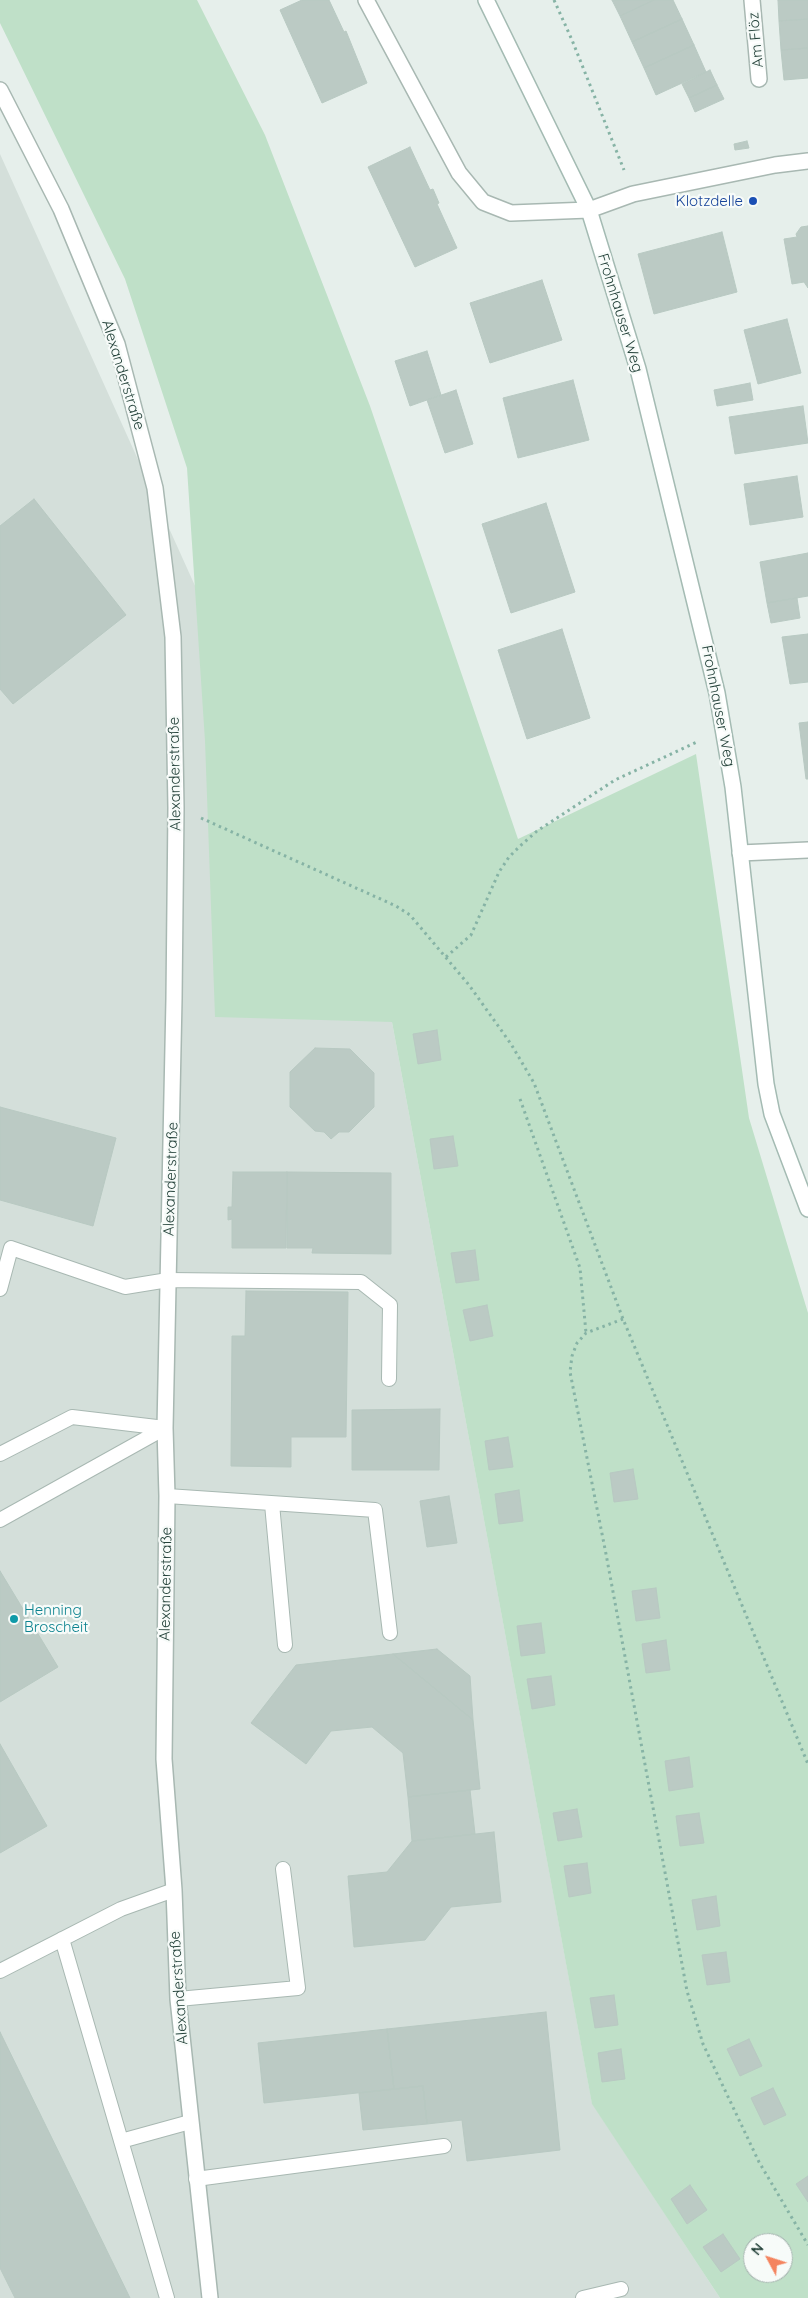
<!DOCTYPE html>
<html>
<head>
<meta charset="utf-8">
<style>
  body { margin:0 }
  #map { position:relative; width:808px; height:2298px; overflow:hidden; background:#e6efeb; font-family:Quicksand,sans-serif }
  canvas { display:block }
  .north { position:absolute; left:743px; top:2233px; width:50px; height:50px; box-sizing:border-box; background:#f7fbf9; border:1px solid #a3b1ad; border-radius:50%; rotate:310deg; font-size:14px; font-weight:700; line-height:20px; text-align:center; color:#24423a }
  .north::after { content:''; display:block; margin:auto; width:18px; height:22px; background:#f4845f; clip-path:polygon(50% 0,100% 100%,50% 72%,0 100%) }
</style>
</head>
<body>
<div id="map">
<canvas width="808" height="2298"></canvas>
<div class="north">N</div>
</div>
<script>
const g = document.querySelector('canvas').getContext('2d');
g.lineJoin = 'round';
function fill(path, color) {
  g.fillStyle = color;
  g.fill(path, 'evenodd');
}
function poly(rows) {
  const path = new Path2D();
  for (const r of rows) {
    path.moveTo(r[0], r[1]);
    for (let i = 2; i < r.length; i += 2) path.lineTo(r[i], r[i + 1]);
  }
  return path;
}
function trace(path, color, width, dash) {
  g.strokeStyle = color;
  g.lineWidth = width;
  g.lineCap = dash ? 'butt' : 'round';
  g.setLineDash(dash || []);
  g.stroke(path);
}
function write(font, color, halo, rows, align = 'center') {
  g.font = font + ' Quicksand,sans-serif';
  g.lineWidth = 4.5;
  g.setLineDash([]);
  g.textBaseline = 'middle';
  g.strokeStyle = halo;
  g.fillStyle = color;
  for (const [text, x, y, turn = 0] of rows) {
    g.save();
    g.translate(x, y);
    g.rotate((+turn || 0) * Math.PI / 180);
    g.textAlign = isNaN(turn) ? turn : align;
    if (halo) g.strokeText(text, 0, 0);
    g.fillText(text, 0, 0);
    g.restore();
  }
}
fill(poly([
  [0,154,392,1022,592,2103,720,2298,0,2298]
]), '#d4dfda');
fill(poly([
  [0,0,197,0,265,135,370,406,518,839,696,754,749,1118,808,1313,808,2298,720,2298,592,2104,392,1022,215,1017,205,741,187,468,125,279,0,23],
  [753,2243,783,2243,783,2273,753,2273]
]), '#bfe0c8');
const building = poly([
  [302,0,329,0,344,32,346,31,367,83,322,103,280,10,302,0],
  [612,0,654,0,620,16,612,0],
  [654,0,673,0,682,19,632,42,620,16,654,0],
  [778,0,808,0,808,19,779,21,778,0],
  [682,19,694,45,644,68,632,42,682,19],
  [808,19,808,48,781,50,779,21,808,19],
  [694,45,706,72,656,95,644,68,694,45],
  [808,48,808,78,784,80,781,50,808,48],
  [710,70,717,85,689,98,682,84,710,70],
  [717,85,724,99,695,112,689,98,717,85],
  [747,141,749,148,735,150,734,144,747,141],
  [410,147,430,190,433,189,439,203,437,204,457,248,415,267,368,167,410,147],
  [808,226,808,288,804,282,792,284,784,239,797,237,796,234,801,227,808,226],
  [722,232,737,292,654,314,638,254,722,232],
  [542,280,562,340,490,363,470,303,542,280],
  [787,319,801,373,758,384,744,330,787,319],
  [427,351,441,395,410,406,395,361,427,351],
  [573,380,589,440,518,458,503,398,573,380],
  [750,383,753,400,717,406,714,390,750,383],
  [456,390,473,444,445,453,427,400,456,390],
  [803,406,808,443,735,454,729,417,803,406],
  [797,476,803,517,750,525,744,484,797,476],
  [34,499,126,615,13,704,0,689,0,526,34,499],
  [546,503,575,592,511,613,482,524,546,503],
  [808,553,808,596,767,603,760,562,808,553],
  [797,598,800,618,771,623,767,603,797,598],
  [562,629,590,718,527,739,498,650,562,629],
  [808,634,808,682,790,684,782,637,808,634],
  [808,722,808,779,806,779,799,723,808,722],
  [437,1030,441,1060,418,1064,413,1034,437,1030],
  [315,1048,350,1049,374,1073,374,1107,349,1132,339,1132,331,1139,324,1132,315,1131,290,1107,290,1072,315,1048],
  [0,1107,116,1138,93,1226,0,1200,0,1107],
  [453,1136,458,1166,434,1169,430,1139,453,1136],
  [233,1172,287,1172,286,1248,232,1248,232,1219,228,1220,228,1207,232,1207,233,1172],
  [287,1172,391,1173,391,1254,312,1253,313,1248,287,1248,287,1172],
  [475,1250,479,1280,456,1283,451,1253,475,1250],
  [246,1291,348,1292,346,1437,291,1437,291,1467,231,1466,232,1336,245,1336,246,1291],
  [487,1305,493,1336,470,1341,463,1310,487,1305],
  [440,1409,439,1470,352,1470,352,1410,440,1409],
  [508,1437,513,1467,489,1470,485,1441,508,1437],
  [633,1469,638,1499,614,1502,610,1473,633,1469],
  [519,1490,523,1521,499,1524,495,1494,519,1490],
  [449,1496,457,1543,427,1547,420,1501,449,1496],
  [0,1571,58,1667,0,1702,0,1571],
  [656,1588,660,1618,636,1621,632,1591,656,1588],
  [541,1623,545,1653,521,1656,517,1626,541,1623],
  [666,1640,670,1670,646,1673,642,1644,666,1640],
  [437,1649,470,1676,473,1720,393,1654,437,1649],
  [393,1654,473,1720,480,1789,408,1797,403,1753,372,1727,331,1731,306,1764,251,1723,296,1665,393,1654],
  [551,1676,555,1705,532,1709,527,1679,551,1676],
  [0,1744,47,1826,0,1853,0,1744],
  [689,1757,693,1787,669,1791,665,1761,689,1757],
  [470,1790,475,1834,412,1841,408,1797,470,1790],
  [577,1809,582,1837,558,1841,553,1813,577,1809],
  [699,1813,704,1843,680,1846,676,1816,699,1813],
  [494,1832,501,1902,451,1907,425,1940,354,1947,348,1876,387,1872,412,1841,494,1832],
  [587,1863,591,1893,569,1897,564,1866,587,1863],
  [716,1896,720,1926,697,1930,692,1900,716,1896],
  [726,1952,730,1982,707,1985,702,1955,726,1952],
  [614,1995,618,2025,595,2028,590,1998,614,1995],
  [546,2012,560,2150,467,2161,462,2120,427,2124,423,2086,394,2089,387,2029,546,2012],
  [387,2029,394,2089,264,2103,258,2043,387,2029],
  [0,2032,130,2298,15,2298,0,2268,0,2032],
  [749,2039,762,2066,740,2076,727,2049,749,2039],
  [621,2049,625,2079,602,2082,598,2053,621,2049],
  [423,2086,427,2124,363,2130,359,2093,423,2086],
  [773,2088,786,2115,764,2125,751,2098,773,2088],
  [808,2176,808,2202,796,2184,808,2176],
  [690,2185,707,2210,687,2224,671,2199,690,2185],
  [723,2234,740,2259,721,2272,703,2247,723,2234]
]);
fill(building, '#bbcac4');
trace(building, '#b8c9c2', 1);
const lane = poly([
  [0,1289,11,1248,125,1287,168,1280,361,1282,390,1305,389,1379],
  [0,1454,72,1417,165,1428],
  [167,1496,375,1510,390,1633],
  [272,1504,285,1645],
  [0,1520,165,1428],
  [62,1939,167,2298],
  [0,1971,121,1909,174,1890],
  [178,1999,298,1988,283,1869],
  [121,2141,190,2122],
  [196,2179,444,2146],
  [583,2298,621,2289]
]);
const street = poly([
  [366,0,459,173,483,202,511,213,589,210,633,194,775,165,808,161],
  [752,0,759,79],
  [0,90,61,209,117,344,155,488,173,637,176,808,174,999,165,1428,167,1496,164,1759,174,1890,178,1999,210,2298],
  [740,853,808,850]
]);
const secondary = poly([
  [486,0,589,210,638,369,717,693,733,787,766,1084,772,1114,808,1209]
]);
trace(lane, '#a8b8b2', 16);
trace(street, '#a8b8b2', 18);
trace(secondary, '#a4bbb3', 18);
trace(poly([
  [554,0,572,40,624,170],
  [201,818,396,906,410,915,469,985,511,1044,534,1083,623,1319,808,1764],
  [446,957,471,935,499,872,509,857,520,846,537,831,615,780,699,741],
  [520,1099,580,1268,586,1333],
  [623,1319,586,1333,577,1343,572,1356,570,1372,606,1554,687,1991,703,2044,759,2162,808,2245]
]), '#86b3a5', 3, [2.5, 4]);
trace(lane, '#fff', 14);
trace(street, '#fff', 15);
trace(secondary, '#fff', 15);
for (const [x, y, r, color] of [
  [753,201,5,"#1a4fb4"],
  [14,1619,5,"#0f9aa8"]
]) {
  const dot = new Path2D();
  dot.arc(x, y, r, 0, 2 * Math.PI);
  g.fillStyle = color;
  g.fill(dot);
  trace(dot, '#f7fbf9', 2);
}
write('15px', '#24423a', '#f7fbf9', [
  ["Am Flöz",756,40,-95],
  ["Frohnhauser Weg",620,313,73],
  ["Alexanderstraße",123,375,73],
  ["Frohnhauser Weg",718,706,79],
  ["Alexanderstraße",175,774,-91],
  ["Alexanderstraße",171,1179,-88],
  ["Alexanderstraße",166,1584,-89],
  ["Alexanderstraße",179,1988,-94]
]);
write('15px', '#164399', '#f7fbf9', [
  ["Klotzdelle",743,201]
], 'right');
write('15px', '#0d838f', '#f7fbf9', [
  ["Henning",24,1610],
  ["Broscheit",24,1627]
], 'left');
</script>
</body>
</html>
